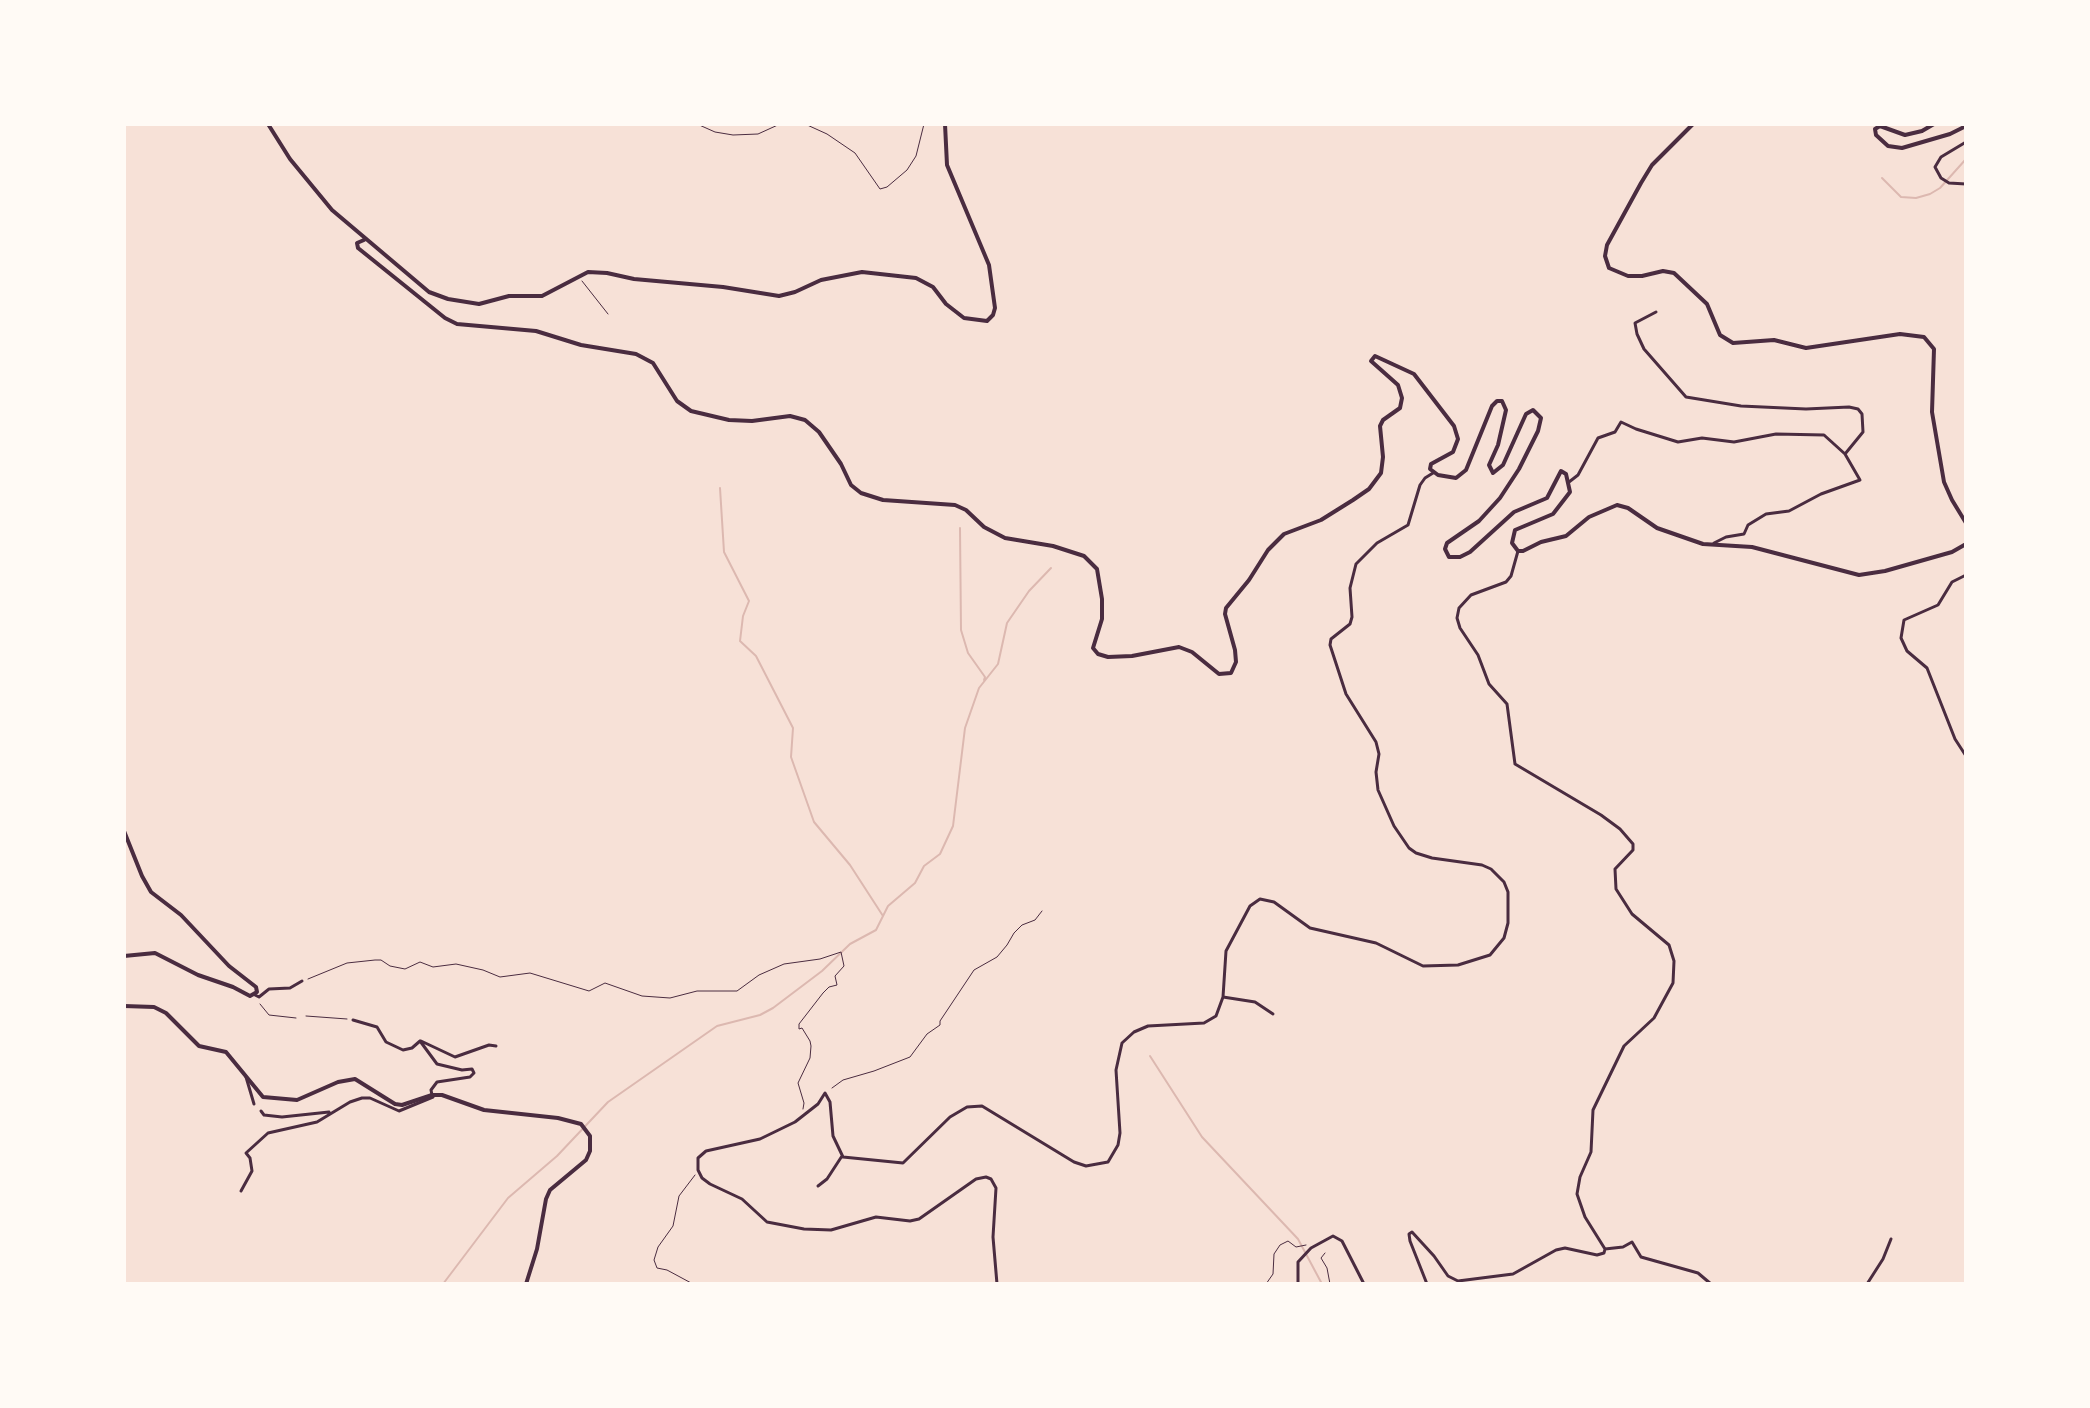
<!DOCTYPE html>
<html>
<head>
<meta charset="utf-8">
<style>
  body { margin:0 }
  #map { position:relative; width:2090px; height:1408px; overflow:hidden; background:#f7e1d7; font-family:Inter,sans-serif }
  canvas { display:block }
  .frame { position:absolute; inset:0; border:126px solid #fffaf5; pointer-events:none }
</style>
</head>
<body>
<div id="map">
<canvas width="2090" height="1408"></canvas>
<div class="frame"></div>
</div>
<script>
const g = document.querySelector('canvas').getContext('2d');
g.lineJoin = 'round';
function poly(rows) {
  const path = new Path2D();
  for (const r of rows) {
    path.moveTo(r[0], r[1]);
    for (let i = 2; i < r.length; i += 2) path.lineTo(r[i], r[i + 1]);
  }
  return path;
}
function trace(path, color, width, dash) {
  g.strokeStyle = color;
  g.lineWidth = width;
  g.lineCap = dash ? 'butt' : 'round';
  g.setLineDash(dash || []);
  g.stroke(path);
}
trace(poly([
  [1882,178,1901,197,1916,198,1930,194,1940,188,1966,159],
  [720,488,724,552,749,601,743,616,740,641,756,656,793,728,791,757,814,822,850,865,883,916],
  [960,528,961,630,968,653,985,677,984,680],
  [1150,1056,1202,1137,1298,1239,1322,1284],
  [443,1284,508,1198,557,1156,608,1102,717,1026,760,1015,773,1008,822,971,850,944,876,930,888,906,915,883,924,866,940,854,953,826,965,728,979,688,998,664,1007,623,1029,591,1051,568]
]), '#dcb8b0', 2);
trace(poly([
  [697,124,715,132,733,135,758,134,780,124],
  [805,124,827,134,855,153,880,189,887,187,907,170,916,156,924,124],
  [582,281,608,314],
  [308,979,347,963,375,960,381,960,390,966,405,969,420,962,433,967,456,964,483,970,500,977,530,973,589,991,605,983,642,996,670,998,697,991,737,991,759,975,784,964,820,959,841,952,844,966,835,976,837,985,829,987,823,993,799,1024,799,1029,802,1028,810,1041,811,1046,810,1058,798,1083,804,1103,803,1109],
  [260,1004,269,1015,296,1018],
  [306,1016,347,1019],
  [832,1088,843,1080,874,1071,910,1057,927,1034,940,1025,940,1021,974,970,997,957,1007,945,1014,933,1022,925,1035,920,1042,911],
  [1325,1253,1321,1258,1327,1268,1330,1284],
  [693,1284,667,1270,657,1268,654,1260,658,1247,673,1226,679,1196,695,1175],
  [1266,1284,1273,1274,1274,1254,1280,1245,1288,1241,1296,1247,1306,1245]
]), '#4a2c40', 1);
trace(poly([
  [1966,142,1941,157,1935,167,1941,178,1949,183,1966,184],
  [1656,312,1635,323,1637,334,1644,349,1686,397,1741,406,1806,409,1849,407,1858,409,1862,414,1863,432,1845,454,1860,480,1821,494,1789,511,1766,514,1748,525,1744,534,1726,537,1714,543],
  [1569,482,1578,475,1598,438,1615,432,1621,422,1636,429,1678,442,1702,438,1734,442,1776,434,1824,435,1845,454],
  [1966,575,1952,582,1938,605,1904,620,1901,638,1907,651,1927,668,1955,739,1966,756],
  [255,995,259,997,269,989,290,988,302,981],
  [1223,997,1255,1002,1273,1014],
  [353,1020,377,1027,386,1042,403,1050,412,1048,420,1041],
  [420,1041,437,1064,462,1070,472,1069,474,1073,470,1077,437,1082,431,1090,432,1095],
  [421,1041,455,1057,489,1045,496,1046],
  [246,1077,254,1104],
  [261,1111,264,1115,282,1117,329,1112],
  [818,1186,827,1179,842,1156],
  [241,1191,252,1171,250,1158,246,1153,268,1133,317,1122,350,1102,362,1098,370,1098,399,1111,433,1097],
  [1605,1249,1623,1247,1632,1242,1641,1257,1698,1273,1711,1284],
  [997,1284,993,1237,996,1188,991,1179,986,1177,976,1179,919,1219,910,1221,876,1217,831,1230,804,1229,767,1222,742,1199,710,1184,702,1178,698,1170,698,1158,706,1151,760,1139,795,1122,818,1104,825,1093,830,1102,833,1136,843,1157,903,1163,950,1117,967,1107,982,1106,1074,1162,1086,1166,1108,1162,1118,1145,1120,1133,1116,1070,1122,1043,1134,1032,1148,1026,1204,1023,1216,1016,1223,997,1226,951,1250,906,1260,899,1274,902,1310,928,1376,943,1423,966,1458,965,1490,955,1504,938,1508,923,1508,892,1504,882,1491,869,1482,865,1432,858,1416,853,1409,848,1394,826,1378,790,1376,772,1379,754,1376,742,1346,694,1330,645,1331,639,1350,624,1352,617,1350,588,1356,564,1377,543,1408,525,1420,485,1425,478,1433,473],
  [1298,1284,1298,1262,1311,1248,1333,1236,1342,1241,1364,1284],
  [1427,1284,1410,1241,1409,1234,1412,1232,1434,1256,1448,1276,1458,1281,1513,1274,1556,1250,1565,1248,1597,1255,1604,1253,1605,1249,1585,1217,1577,1194,1580,1177,1591,1152,1593,1110,1624,1046,1654,1018,1673,983,1674,961,1669,945,1632,914,1616,889,1615,869,1633,850,1633,844,1620,829,1601,815,1515,764,1507,704,1489,684,1478,655,1460,628,1457,618,1459,608,1471,595,1506,582,1511,576,1518,551],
  [1867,1284,1883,1259,1891,1239]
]), '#4a2c40', 3);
trace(poly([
  [268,124,290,159,332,210,429,292,448,299,479,304,509,296,542,296,588,272,607,273,634,279,723,287,779,296,795,292,821,280,862,272,916,278,933,287,946,304,964,318,987,321,993,315,995,308,989,265,947,165,945,124],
  [1693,124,1652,165,1641,183,1607,245,1605,256,1609,268,1628,276,1642,276,1663,271,1674,273,1707,304,1720,335,1733,343,1774,340,1806,348,1900,334,1924,337,1934,349,1932,412,1944,482,1952,500,1966,523],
  [1934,124,1922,131,1905,135,1880,126,1875,129,1876,135,1888,146,1902,148,1950,134,1966,126],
  [364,240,357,243,358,248,445,318,457,324,536,331,581,345,636,354,653,363,677,401,691,411,729,420,752,421,790,416,805,420,819,432,841,464,851,485,861,493,883,500,955,505,966,510,984,527,1005,538,1053,546,1084,556,1097,569,1102,599,1102,619,1093,648,1098,654,1108,657,1132,656,1179,647,1192,652,1219,674,1231,673,1236,662,1235,650,1225,614,1226,608,1249,580,1268,550,1284,534,1321,520,1353,500,1369,489,1381,473,1383,457,1380,426,1383,420,1400,408,1402,398,1398,385,1371,361,1375,356,1414,374,1454,426,1458,439,1453,452,1431,464,1430,469,1438,475,1456,478,1466,470,1492,406,1497,401,1502,401,1506,410,1498,445,1489,465,1493,473,1503,465,1526,414,1533,410,1541,418,1538,431,1519,469,1500,498,1479,521,1447,543,1445,549,1449,557,1460,557,1470,552,1514,512,1547,498,1561,471,1566,474,1570,492,1553,514,1515,530,1512,543,1518,551,1523,551,1541,542,1566,536,1589,517,1617,505,1628,508,1657,528,1703,544,1752,547,1859,575,1885,571,1952,552,1966,544],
  [124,831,142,876,151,892,181,915,229,966,256,987,257,992,250,996,233,987,198,975,155,953,124,956],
  [124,1006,154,1007,166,1013,199,1046,226,1052,263,1097,297,1100,338,1082,355,1079,395,1104,402,1105,432,1095,442,1095,484,1110,558,1118,581,1124,590,1136,590,1151,586,1160,550,1190,546,1199,537,1249,526,1284]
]), '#4a2c40', 4);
</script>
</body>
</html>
